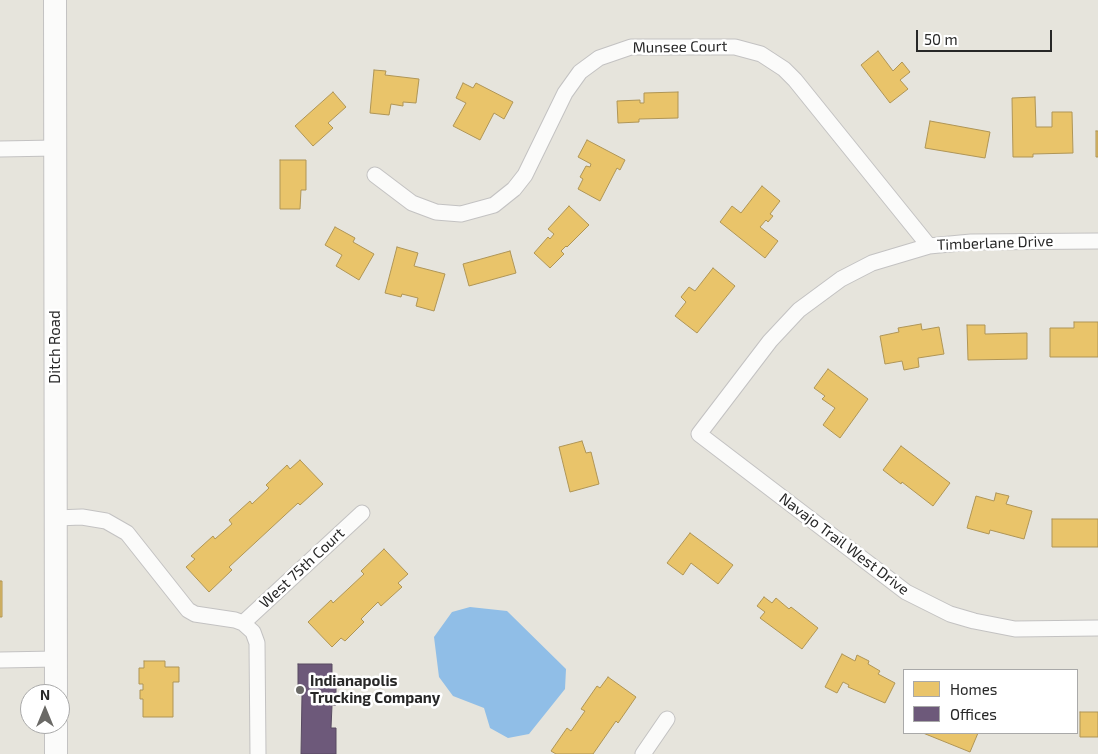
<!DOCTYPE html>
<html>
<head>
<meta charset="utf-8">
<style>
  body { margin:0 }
  #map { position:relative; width:1098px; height:754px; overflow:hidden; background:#e6e4dc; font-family:"Exo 2",sans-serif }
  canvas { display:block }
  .legend { position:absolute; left:903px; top:669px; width:175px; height:65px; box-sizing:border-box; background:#fff; border:1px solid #a9a9a9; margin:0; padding:6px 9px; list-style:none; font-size:15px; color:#272727 }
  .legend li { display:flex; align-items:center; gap:10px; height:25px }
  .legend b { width:25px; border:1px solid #a9a9a9 }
  .north { position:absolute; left:20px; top:684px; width:50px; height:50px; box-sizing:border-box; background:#fff; border:1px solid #a9a9a9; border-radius:50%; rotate:0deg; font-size:14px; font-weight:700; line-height:20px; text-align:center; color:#272727 }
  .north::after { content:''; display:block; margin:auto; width:18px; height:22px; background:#6a6966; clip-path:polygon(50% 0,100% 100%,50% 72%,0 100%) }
  .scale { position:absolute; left:916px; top:30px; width:136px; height:22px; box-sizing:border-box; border:2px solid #272727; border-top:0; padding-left:6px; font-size:15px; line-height:18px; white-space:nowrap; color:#272727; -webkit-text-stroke:4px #fff; paint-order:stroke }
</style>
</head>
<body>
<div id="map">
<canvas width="1098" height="754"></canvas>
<ul class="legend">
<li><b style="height:14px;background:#e9c46a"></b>Homes</li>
<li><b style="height:14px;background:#6d597a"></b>Offices</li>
</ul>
<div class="north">N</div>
<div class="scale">50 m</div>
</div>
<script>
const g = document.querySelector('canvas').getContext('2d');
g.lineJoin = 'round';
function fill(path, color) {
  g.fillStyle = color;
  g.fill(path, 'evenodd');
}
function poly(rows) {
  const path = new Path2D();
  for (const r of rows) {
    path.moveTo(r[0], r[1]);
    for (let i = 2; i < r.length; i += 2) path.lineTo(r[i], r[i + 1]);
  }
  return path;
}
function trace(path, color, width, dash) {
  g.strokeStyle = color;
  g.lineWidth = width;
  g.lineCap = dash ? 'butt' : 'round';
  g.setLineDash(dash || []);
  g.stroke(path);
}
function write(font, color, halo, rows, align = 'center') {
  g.font = font + ' "Exo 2",sans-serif';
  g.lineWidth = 5;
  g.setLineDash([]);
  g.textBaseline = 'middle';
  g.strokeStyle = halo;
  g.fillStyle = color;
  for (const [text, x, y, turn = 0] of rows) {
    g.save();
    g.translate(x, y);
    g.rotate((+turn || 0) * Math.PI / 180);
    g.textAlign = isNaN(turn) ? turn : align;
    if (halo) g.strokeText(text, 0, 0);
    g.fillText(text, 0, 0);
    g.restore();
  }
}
fill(poly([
  [470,607,507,611,566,669,565,689,529,734,508,738,490,728,484,708,453,696,439,677,434,637,452,612]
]), '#90bee7');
const homes = poly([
  [878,51,893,71,902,62,910,72,900,80,908,89,890,103,861,65,878,51],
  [374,70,386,71,385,75,419,79,416,103,403,102,403,106,391,104,389,115,370,113,374,70],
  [463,83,473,88,476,83,513,102,504,119,494,113,480,140,453,126,466,103,456,98,463,83],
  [333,92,346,107,328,123,333,128,313,146,295,126,333,92],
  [678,92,678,118,639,119,639,122,618,123,617,101,640,100,640,103,644,103,644,93,678,92],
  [1035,97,1036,127,1052,127,1052,112,1072,112,1073,153,1033,154,1033,157,1013,157,1012,98,1035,97],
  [930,121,990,132,985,158,925,148,930,121],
  [1096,131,1098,131,1098,157,1096,157,1096,131],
  [587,140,625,160,620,170,617,168,600,201,578,189,583,179,580,177,586,166,590,167,591,164,578,157,587,140],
  [280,160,306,160,306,190,301,190,300,209,280,209,280,160],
  [762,186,780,201,770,214,773,216,768,222,766,220,760,227,778,241,765,258,720,222,732,206,741,213,762,186],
  [569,206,589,225,567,247,566,246,561,251,564,254,550,268,534,253,548,237,550,239,554,234,548,229,569,206],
  [335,227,355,238,353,242,374,254,359,280,336,266,342,255,325,245,335,227],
  [397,247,418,253,414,266,445,274,434,311,416,306,418,298,402,294,401,297,385,293,397,247],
  [510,251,516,273,469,286,463,264,510,251],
  [713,268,735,286,697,333,675,316,686,302,681,297,689,287,695,291,713,268],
  [1074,322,1098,322,1098,357,1050,357,1050,328,1074,328,1074,322],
  [921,324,922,330,939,327,944,354,918,358,919,367,904,370,902,361,885,364,880,336,899,332,898,328,921,324],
  [967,325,985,325,985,334,1027,333,1027,359,968,360,967,325],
  [828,369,868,399,840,438,823,425,835,408,822,399,825,396,814,388,828,369],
  [582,441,586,453,591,452,599,484,570,492,559,447,582,441],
  [901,446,950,483,933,506,902,482,901,484,883,470,901,446],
  [300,460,323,484,300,505,298,503,229,567,232,570,209,592,186,567,195,559,191,556,213,536,215,539,232,524,229,520,250,501,252,504,269,488,266,485,287,465,290,469,300,460],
  [996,493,1009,496,1006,504,1032,511,1024,539,990,530,989,534,967,528,976,496,994,501,996,493],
  [1052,519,1098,519,1098,547,1052,547,1052,519],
  [690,533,733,565,718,584,691,563,683,575,667,563,690,533],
  [384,549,408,574,398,583,402,587,381,606,378,602,361,619,364,622,345,641,341,638,332,647,308,622,331,600,333,603,364,574,361,571,384,549],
  [0,581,2,581,2,617,0,617,0,581],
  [764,597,772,603,776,598,789,609,791,607,818,628,802,649,760,618,765,612,757,606,764,597],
  [842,654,855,661,857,655,869,661,868,664,880,671,878,674,895,683,885,703,848,687,849,685,843,682,837,693,825,687,842,654],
  [144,661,165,661,165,667,179,667,179,682,173,682,173,717,143,717,143,699,140,699,140,690,143,690,143,684,139,684,139,668,144,668,144,661],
  [608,677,636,697,618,723,616,721,593,754,556,754,551,751,567,728,571,731,585,711,581,709,597,686,600,688,608,677],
  [1080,712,1098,712,1098,737,1080,737,1080,712],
  [923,733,978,733,970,752,923,733]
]);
fill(homes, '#e9c46a');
trace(homes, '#af9556', 1);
const offices = poly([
  [298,664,332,664,332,677,336,677,336,705,332,705,331,728,336,728,336,754,301,754,302,695,298,695,298,664]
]);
fill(offices, '#6d597a');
trace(offices, '#584a61', 1);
const minor = poly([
  [0,149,55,148],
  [375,175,412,203,436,212,461,214,494,205,514,189,525,175,565,93,580,72,599,58,631,47,735,47,761,54,784,69,795,80,929,246],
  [1098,241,971,242,929,246,872,263,841,279,799,310,770,341,699,434,906,592,950,614,974,621,1015,629,1098,628],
  [56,518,82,517,106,521,127,533,188,610,195,614,235,620,243,623,253,632,257,643,258,754],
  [243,623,362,513],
  [0,660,56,659],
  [643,754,667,719]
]);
const secondary = poly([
  [55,0,56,694],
  [56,724,56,754]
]);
trace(minor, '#c3c2c2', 17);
trace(secondary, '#c3c2c2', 24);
trace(minor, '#fbfbfa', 15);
trace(secondary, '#fbfbfa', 22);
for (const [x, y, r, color] of [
  [300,690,5,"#6a6966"]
]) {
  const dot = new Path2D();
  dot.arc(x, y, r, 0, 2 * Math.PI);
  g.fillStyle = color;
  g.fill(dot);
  trace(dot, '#fff', 2);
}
write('15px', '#272727', '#fff', [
  ["Munsee Court",680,47,-1],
  ["Timberlane Drive",995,243,-2],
  ["Ditch Road",55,347,-90],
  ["Navajo Trail West Drive",844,544,37],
  ["West 75th Court",302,568,-43]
]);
write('bold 15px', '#272727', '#fff', [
  ["Indianapolis",310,681],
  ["Trucking Company",310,698]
], 'left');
</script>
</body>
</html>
